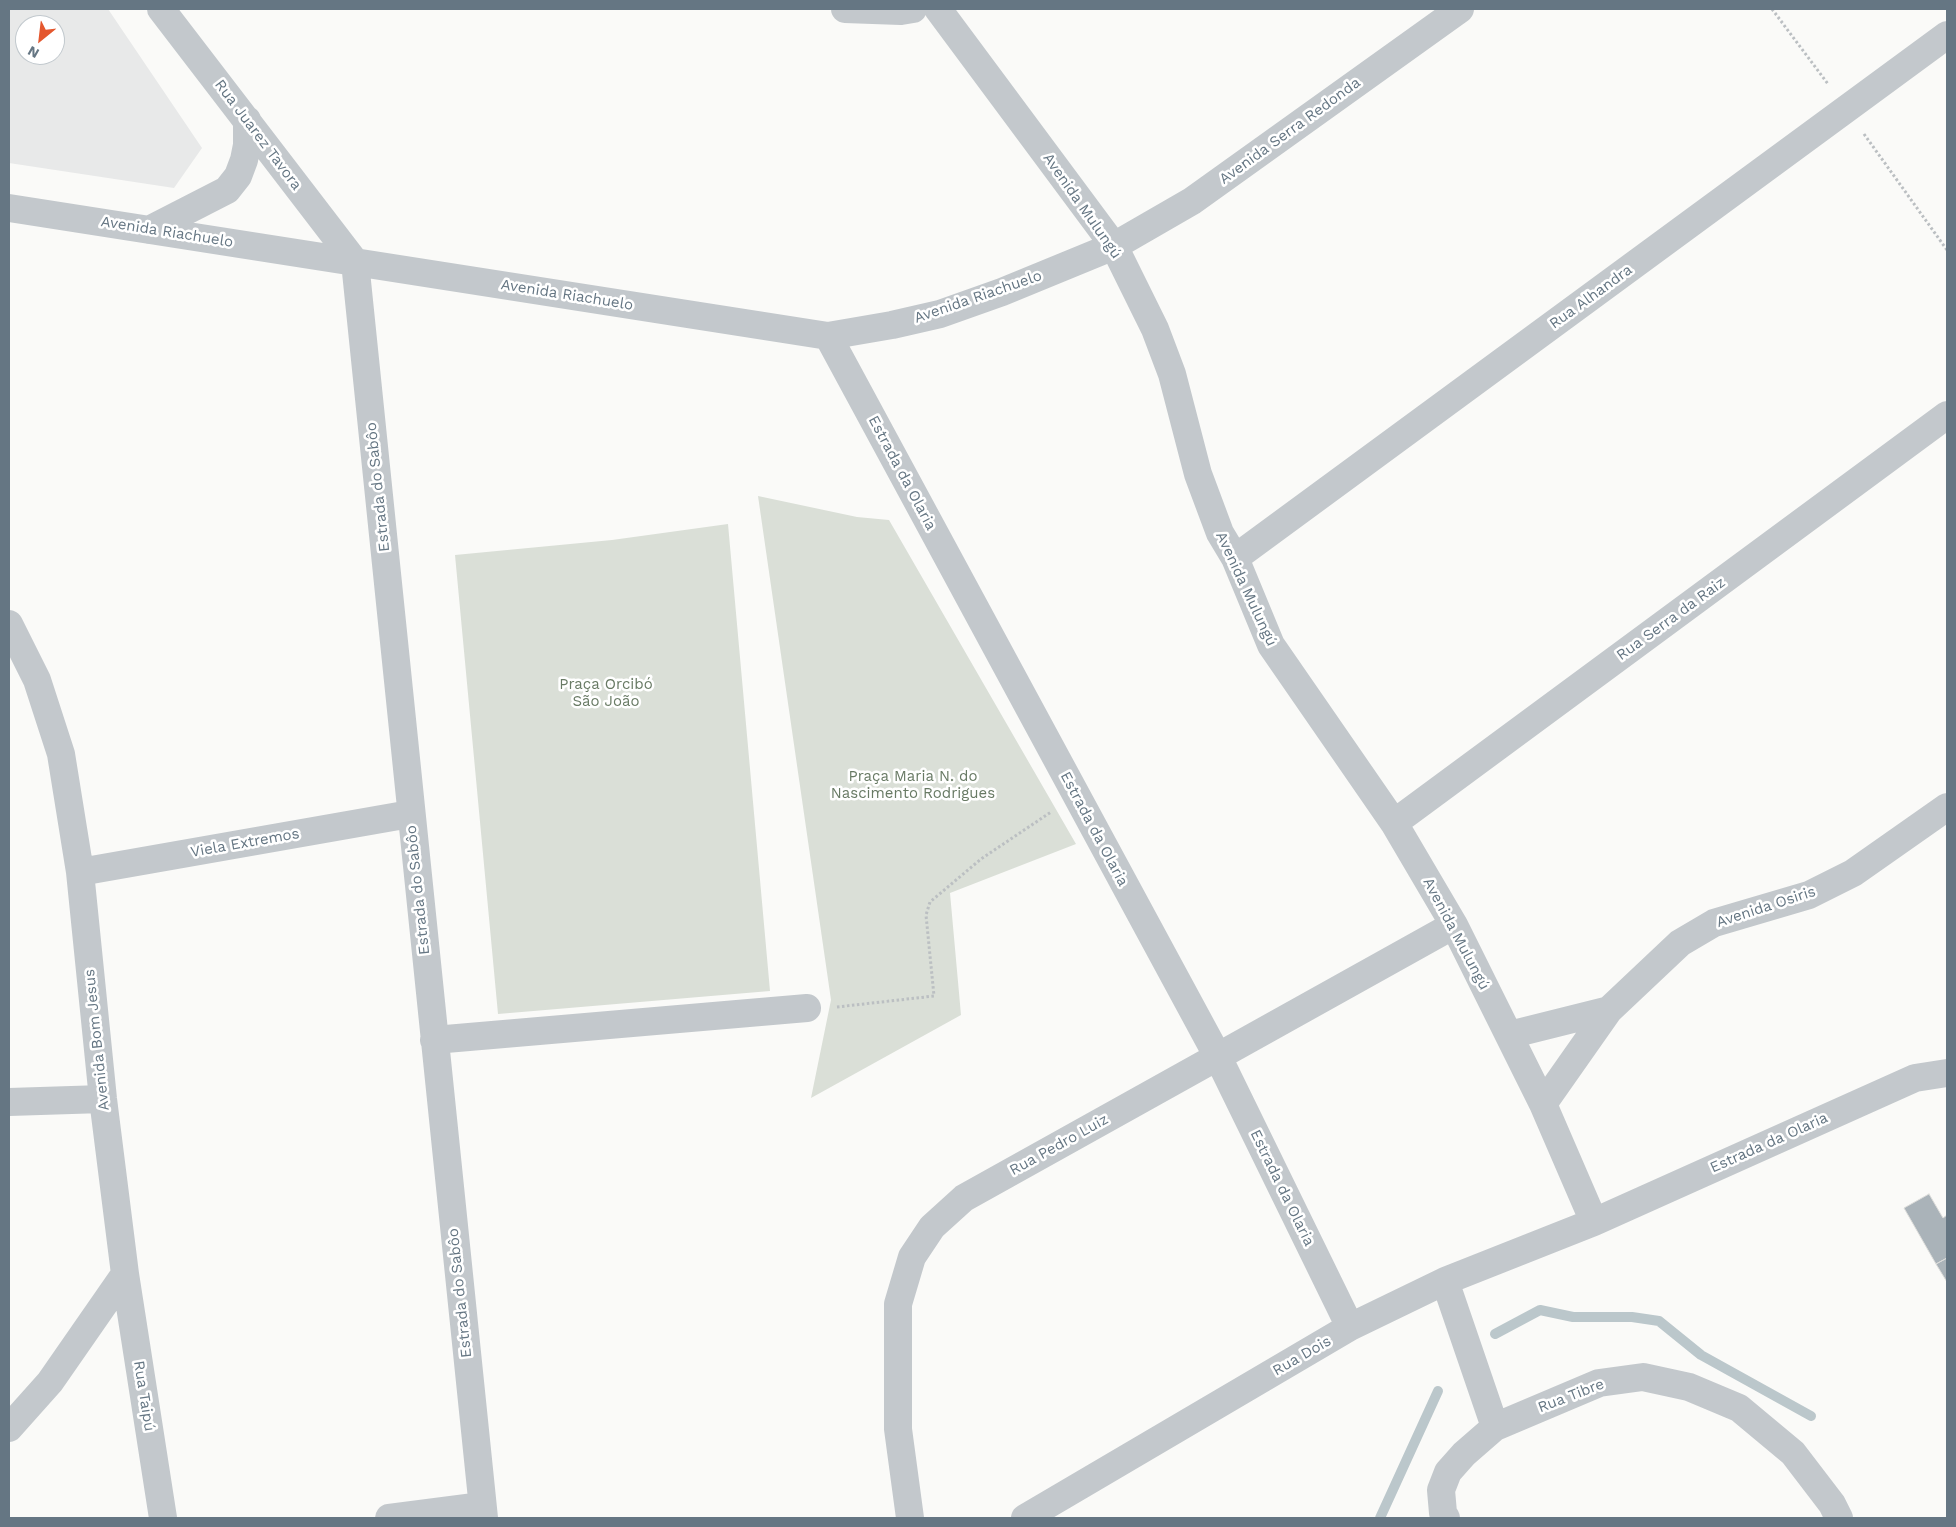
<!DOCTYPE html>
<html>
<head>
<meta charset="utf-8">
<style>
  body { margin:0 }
  #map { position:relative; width:1956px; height:1527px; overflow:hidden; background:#fafaf8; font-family:"Work Sans",sans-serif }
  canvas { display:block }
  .frame { position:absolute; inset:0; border:10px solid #657683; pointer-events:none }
  .north { position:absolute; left:15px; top:15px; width:50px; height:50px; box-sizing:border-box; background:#fff; border:1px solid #c1c8cd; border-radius:50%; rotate:209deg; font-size:14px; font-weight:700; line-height:20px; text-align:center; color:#657683 }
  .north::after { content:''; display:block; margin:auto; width:18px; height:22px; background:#e4572e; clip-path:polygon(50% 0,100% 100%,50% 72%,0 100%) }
</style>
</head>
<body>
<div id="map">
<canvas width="1956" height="1527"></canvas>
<div class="frame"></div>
<div class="north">N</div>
</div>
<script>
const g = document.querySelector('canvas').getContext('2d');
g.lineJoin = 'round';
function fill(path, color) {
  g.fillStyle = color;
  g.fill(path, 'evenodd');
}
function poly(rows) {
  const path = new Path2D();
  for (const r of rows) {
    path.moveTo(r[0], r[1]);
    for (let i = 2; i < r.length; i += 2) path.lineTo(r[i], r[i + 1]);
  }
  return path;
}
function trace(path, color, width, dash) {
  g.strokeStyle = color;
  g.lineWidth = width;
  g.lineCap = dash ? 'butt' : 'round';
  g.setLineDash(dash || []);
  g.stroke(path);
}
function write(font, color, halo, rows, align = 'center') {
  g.font = font + ' "Work Sans",sans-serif';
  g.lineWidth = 5;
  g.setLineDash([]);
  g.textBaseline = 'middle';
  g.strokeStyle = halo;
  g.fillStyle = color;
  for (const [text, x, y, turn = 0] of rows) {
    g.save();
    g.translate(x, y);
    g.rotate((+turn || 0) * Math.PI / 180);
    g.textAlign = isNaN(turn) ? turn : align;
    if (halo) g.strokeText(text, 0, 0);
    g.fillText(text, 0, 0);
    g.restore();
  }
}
fill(poly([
  [9,9,108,9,202,148,174,188,9,163],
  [25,25,55,25,55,55,25,55]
]), '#e8e9e9');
fill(poly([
  [758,496,857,517,889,520,1076,844,950,893,961,1015,811,1098,831,1000],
  [728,524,770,991,498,1014,455,555,612,540]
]), '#dadfd7');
trace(poly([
  [1495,1334,1540,1310,1573,1317,1632,1317,1659,1321,1701,1355,1811,1416],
  [1380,1518,1438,1391]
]), '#bbc7cb', 10);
const building = poly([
  [1929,1194,1943,1218,1947,1215,1947,1258,1936,1264,1904,1208,1929,1194],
  [1947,1258,1947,1282,1936,1264,1947,1258]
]);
fill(building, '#aab3b9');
trace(building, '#dcdcda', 1);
trace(poly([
  [1772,9,1828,84],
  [1864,134,1947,250],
  [837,1007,934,996,926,915,930,902,981,859,1051,812]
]), '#bbbfc2', 3, [2.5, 2.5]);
trace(poly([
  [161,9,355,262],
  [845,9,901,11,913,9],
  [938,9,1114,246,1155,329,1172,374,1198,474,1220,533,1235,558,1271,645,1394,823,1454,925,1543,1104,1594,1222],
  [9,208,828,336,892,325,940,314,1002,292,1114,246,1192,201,1460,9],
  [149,230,227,190,238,176,244,160,247,145,247,120],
  [355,262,484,1518],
  [828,336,1218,1057,1350,1327],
  [1235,558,1947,35],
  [9,624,37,680,61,754,80,872,103,1099,125,1274,50,1382,9,1428],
  [1394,823,1947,415],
  [80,872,410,814],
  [1509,1035,1609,1010],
  [434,1040,807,1008],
  [9,1102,103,1099],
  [1543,1104,1609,1010,1680,943,1714,923,1809,895,1853,873,1947,807],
  [125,1274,163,1518],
  [1445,1281,1495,1427,1599,1383,1643,1377,1689,1387,1739,1408,1793,1453,1832,1504,1839,1518],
  [389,1518,482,1506],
  [910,1518,898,1429,898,1304,912,1257,932,1227,964,1198,1454,925],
  [1025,1518,1350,1327,1445,1281,1594,1222,1915,1078,1947,1073],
  [1446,1518,1443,1513,1441,1490,1448,1472,1464,1454,1495,1427]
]), '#c3c8cc', 28);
write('15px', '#657683', '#fff', [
  ["Avenida Serra Redonda",1290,131,-36],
  ["Rua Juarez Tavora",258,135,53],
  ["Avenida Mulungú",1082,206,55],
  ["Avenida Riachuelo",167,232,9],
  ["Avenida Riachuelo",567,295,9],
  ["Avenida Riachuelo",978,297,-19],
  ["Rua Alhandra",1591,297,-36],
  ["Estrada da Olaria",902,473,62],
  ["Estrada do Sabôo",378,487,-96],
  ["Avenida Mulungú",1246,589,65],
  ["Rua Serra da Raiz",1671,619,-36],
  ["Estrada da Olaria",1094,829,62],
  ["Viela Extremos",245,843,-10],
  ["Estrada do Sabôo",418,890,-96],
  ["Avenida Osiris",1766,907,-18],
  ["Avenida Mulungú",1456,934,62],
  ["Avenida Bom Jesus",97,1040,-96],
  ["Estrada da Olaria",1769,1143,-24],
  ["Rua Pedro Luiz",1059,1145,-29],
  ["Estrada da Olaria",1282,1188,64],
  ["Estrada do Sabôo",460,1293,-96],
  ["Rua Dois",1302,1356,-30],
  ["Rua Taipú",144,1396,81],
  ["Rua Tibre",1571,1396,-21]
]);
write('15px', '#687a64', '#fff', [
  ["Praça Orcibó",606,685],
  ["São João",606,702],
  ["Praça Maria N. do",913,777],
  ["Nascimento Rodrigues",913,794]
]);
</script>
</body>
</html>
